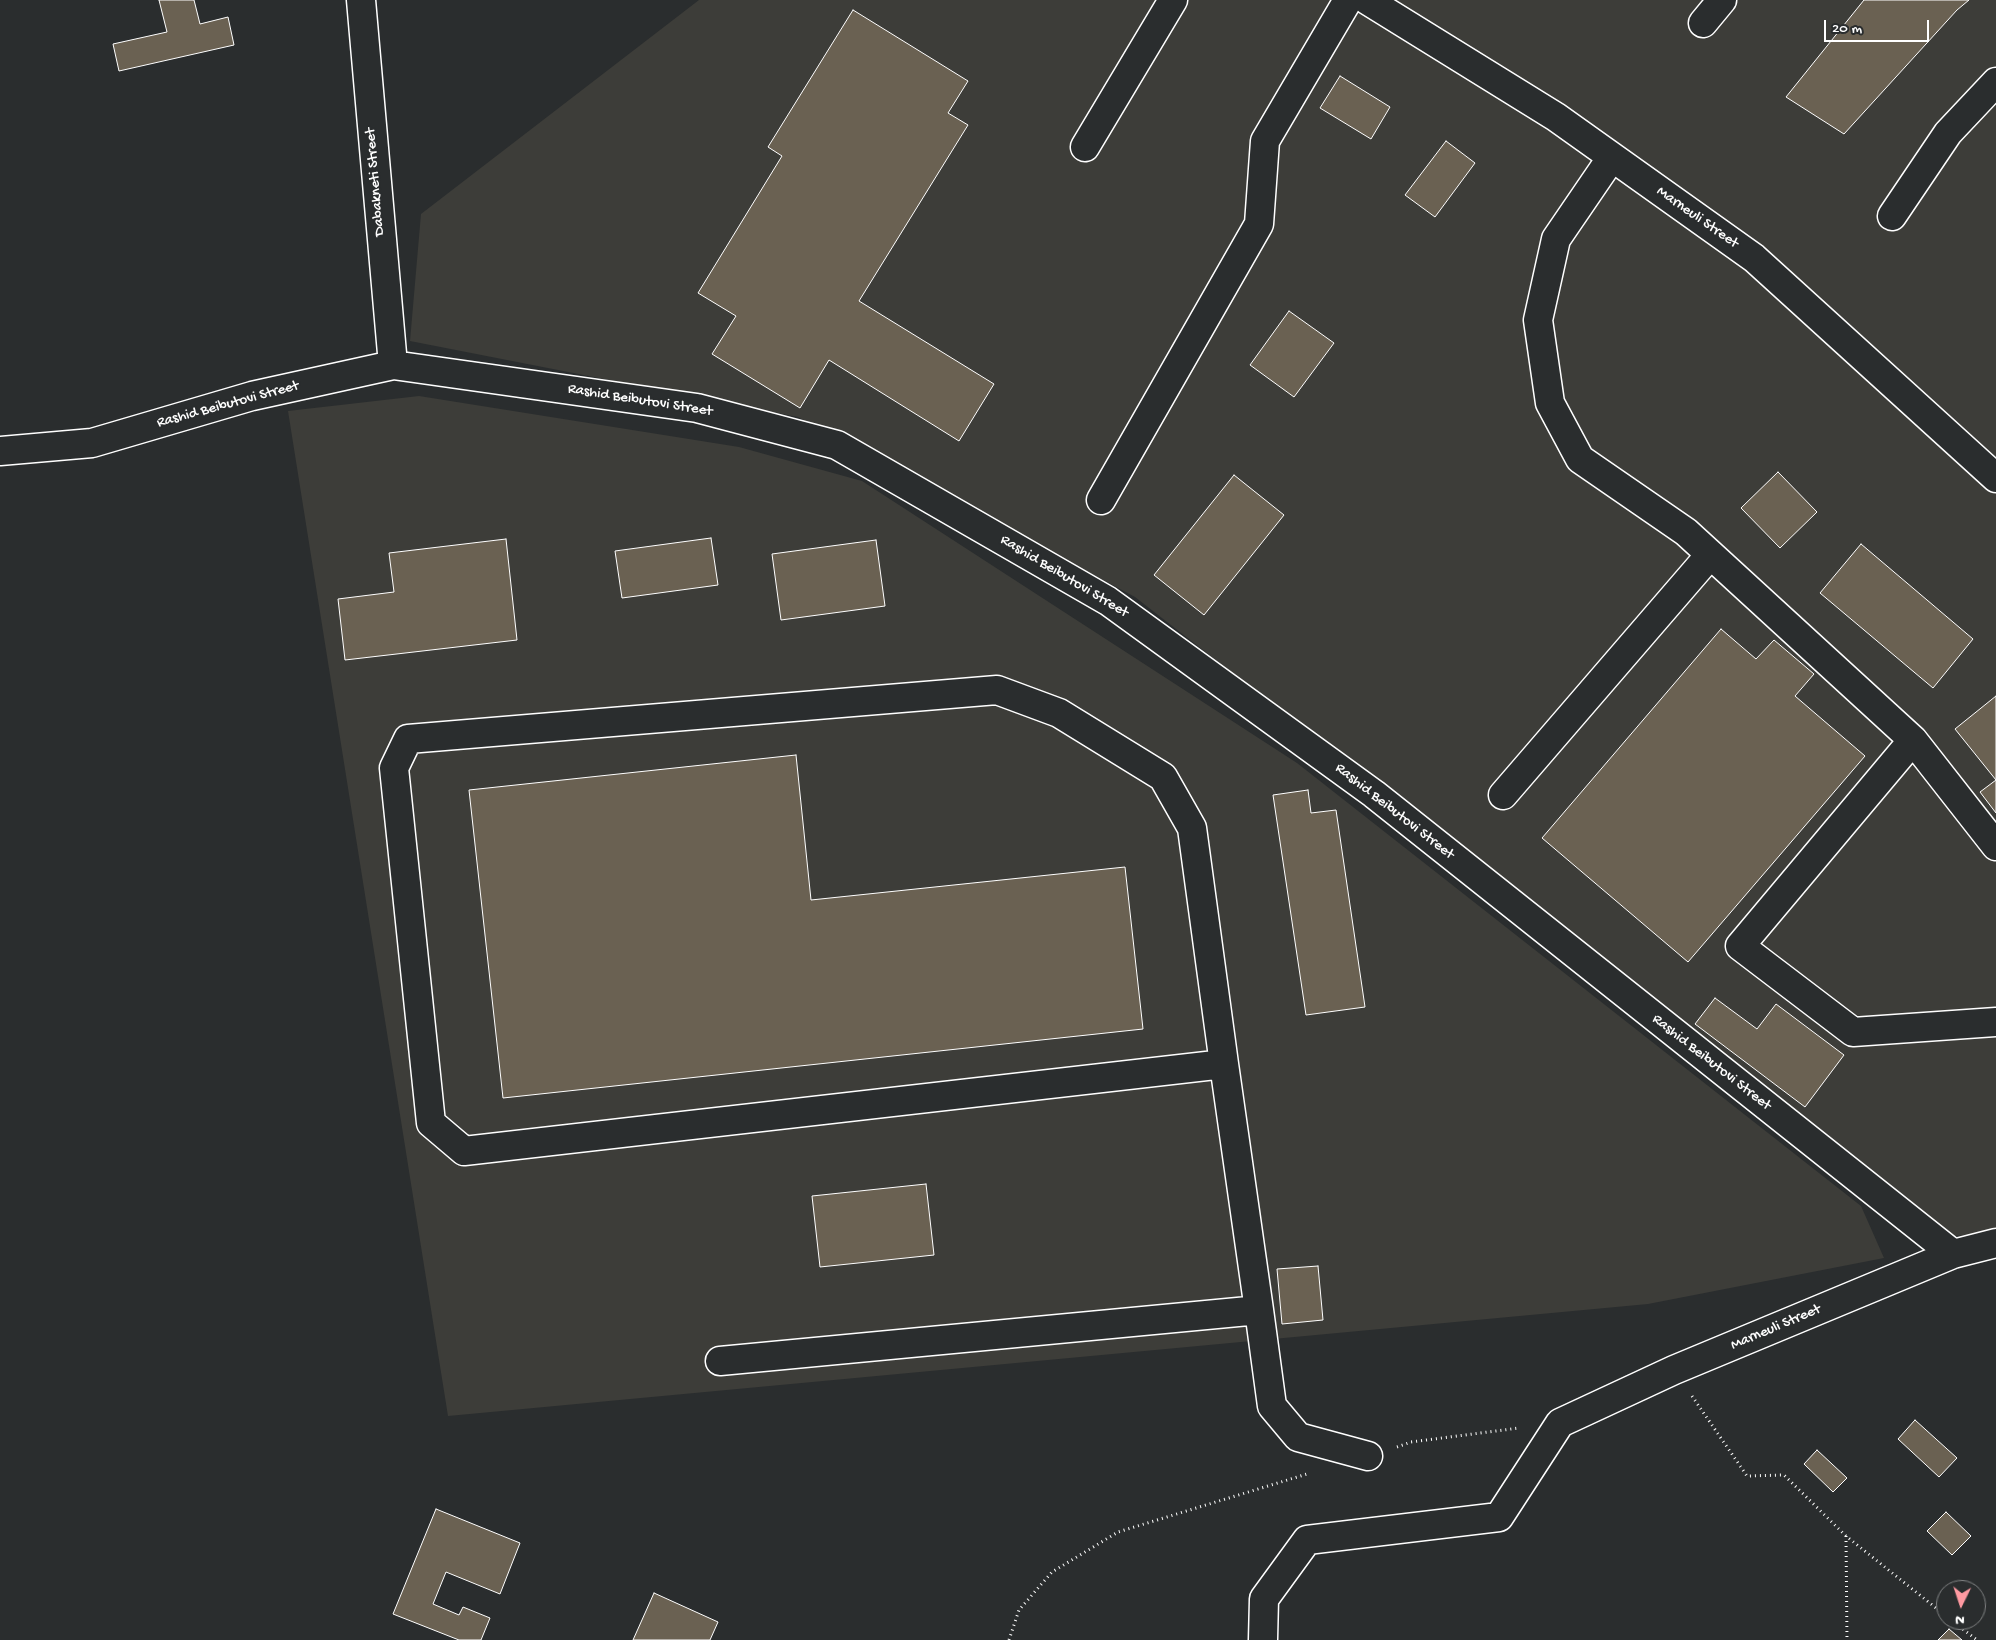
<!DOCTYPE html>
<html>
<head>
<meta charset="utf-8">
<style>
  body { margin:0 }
  #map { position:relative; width:1996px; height:1640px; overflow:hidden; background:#2a2d2e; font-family:"Gochi Hand",sans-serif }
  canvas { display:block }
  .north { position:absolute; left:1936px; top:1580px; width:50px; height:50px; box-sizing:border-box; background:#2a2d2e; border:1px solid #7f8182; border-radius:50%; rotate:184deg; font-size:14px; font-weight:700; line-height:20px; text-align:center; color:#fff }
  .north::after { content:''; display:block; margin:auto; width:18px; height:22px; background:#ff9aa2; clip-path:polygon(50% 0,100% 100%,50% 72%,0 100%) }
  .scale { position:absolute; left:1824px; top:20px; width:105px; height:22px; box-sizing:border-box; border:2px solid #fff; border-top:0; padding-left:6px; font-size:15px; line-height:18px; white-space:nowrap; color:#fff; -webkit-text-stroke:4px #2a2d2e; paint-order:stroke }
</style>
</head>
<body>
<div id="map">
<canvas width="1996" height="1640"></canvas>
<div class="north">N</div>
<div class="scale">20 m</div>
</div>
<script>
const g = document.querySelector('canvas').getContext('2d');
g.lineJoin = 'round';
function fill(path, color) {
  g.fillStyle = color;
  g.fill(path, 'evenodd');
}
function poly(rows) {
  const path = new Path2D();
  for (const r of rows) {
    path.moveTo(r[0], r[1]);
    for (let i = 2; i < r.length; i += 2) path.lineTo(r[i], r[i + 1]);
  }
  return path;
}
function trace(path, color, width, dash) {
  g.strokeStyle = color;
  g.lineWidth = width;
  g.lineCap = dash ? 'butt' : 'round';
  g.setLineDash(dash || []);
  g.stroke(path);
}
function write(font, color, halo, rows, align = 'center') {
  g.font = font + ' "Gochi Hand",sans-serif';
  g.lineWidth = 4;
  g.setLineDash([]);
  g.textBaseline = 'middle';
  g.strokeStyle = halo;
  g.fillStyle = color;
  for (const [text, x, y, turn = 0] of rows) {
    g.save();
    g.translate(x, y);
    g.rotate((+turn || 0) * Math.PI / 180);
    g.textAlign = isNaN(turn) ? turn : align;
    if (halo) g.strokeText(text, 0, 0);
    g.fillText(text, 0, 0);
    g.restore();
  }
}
fill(poly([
  [699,0,1996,0,1996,1232,1954,1236,1135,597,798,417,410,341,421,214],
  [419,396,739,447,862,481,1297,763,1861,1206,1884,1258,1648,1304,448,1416,288,411]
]), '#3d3d39');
const building = poly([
  [159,0,194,0,200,24,228,17,234,45,119,71,113,44,167,32,159,0],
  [1864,0,1969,0,1957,10,1844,134,1786,97,1864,0],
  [853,10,968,81,948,113,968,125,859,301,994,384,959,441,829,360,800,408,712,354,736,316,698,293,782,156,768,147,853,10],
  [1340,76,1390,107,1371,139,1320,108,1340,76],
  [1446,141,1475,163,1435,217,1405,195,1446,141],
  [1289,311,1334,343,1294,397,1250,365,1289,311],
  [1778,472,1817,512,1780,548,1741,508,1778,472],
  [1234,475,1284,515,1204,615,1154,575,1234,475],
  [711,538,718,585,622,598,615,551,711,538],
  [506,539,517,640,345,660,338,599,394,592,389,553,506,539],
  [876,540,885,606,781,620,772,554,876,540],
  [1861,544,1973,639,1933,688,1820,593,1861,544],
  [1721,629,1756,659,1774,640,1814,674,1795,696,1865,756,1688,962,1542,838,1721,629],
  [1996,696,1996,813,1980,792,1996,780,1955,729,1996,696],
  [796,755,811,900,1125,867,1143,1029,503,1098,469,790,796,755],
  [1308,790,1311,813,1336,810,1365,1007,1306,1015,1273,795,1308,790],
  [1715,998,1757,1029,1776,1004,1844,1055,1805,1107,1695,1024,1715,998],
  [926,1184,934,1255,820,1267,812,1196,926,1184],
  [1318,1266,1323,1320,1282,1324,1277,1269,1318,1266],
  [1915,1420,1957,1458,1939,1477,1898,1439,1915,1420],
  [1817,1450,1847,1478,1833,1492,1804,1464,1817,1450],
  [436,1509,520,1543,500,1594,446,1572,433,1604,459,1615,463,1607,490,1618,481,1640,459,1640,393,1614,436,1509],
  [1946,1512,1971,1536,1952,1555,1927,1531,1946,1512],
  [654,1593,718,1622,710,1640,633,1640,654,1593],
  [1949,1629,1962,1640,1938,1640,1949,1629]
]);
fill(building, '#6a6152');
trace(building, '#fff', 1);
const minor = poly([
  [361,0,393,365],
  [1367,0,1556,117,1754,258,1996,478],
  [1703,23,1722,0],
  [1085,147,1173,0],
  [1612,157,1556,239,1538,320,1550,403,1580,459,1686,532,1913,740,1996,846],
  [1892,216,1948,133,1996,82],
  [0,451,92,443,252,396,393,365,697,408,837,445,1108,601,1374,794,1953,1254],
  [1101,500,1259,224,1265,141,1348,0],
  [1913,740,1740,946,1853,1032,1996,1022],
  [1503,795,1710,555],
  [1224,1064,464,1151,431,1123,394,768,408,739,997,690,1059,713,1163,777,1192,828,1224,1064,1259,1310,1272,1406,1298,1437,1368,1456],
  [720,1361,1259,1310],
  [1263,1640,1264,1599,1307,1540,1499,1517,1560,1423,1674,1370,1953,1254,1996,1243]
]);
trace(minor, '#fff', 31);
trace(poly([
  [1692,1396,1747,1476,1784,1475,1846,1536,1946,1616],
  [1397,1447,1411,1442,1519,1428],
  [1846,1536,1847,1640],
  [1951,1620,1977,1640],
  [1009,1640,1019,1610,1052,1572,1118,1532,1307,1474]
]), '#fff', 3, [1, 4]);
trace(minor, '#2a2d2e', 28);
write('15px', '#fff', '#2a2d2e', [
  ["Dabakneti Street",376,182,-95],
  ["Marneuli Street",1697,218,35],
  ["Rashid Beibutovi Street",640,401,9],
  ["Rashid Beibutovi Street",228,405,-15],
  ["Rashid Beibutovi Street",1064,577,31],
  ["Rashid Beibutovi Street",1394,812,38],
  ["Rashid Beibutovi Street",1711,1063,38],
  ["Marneuli Street",1776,1328,-23]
]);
</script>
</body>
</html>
